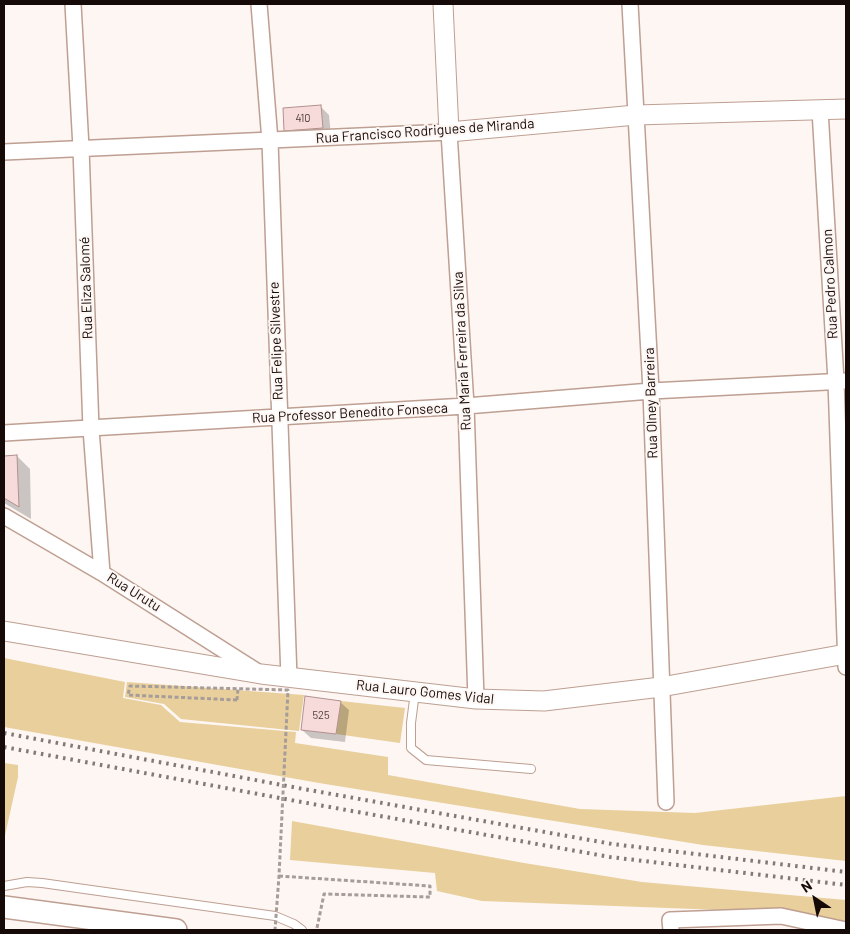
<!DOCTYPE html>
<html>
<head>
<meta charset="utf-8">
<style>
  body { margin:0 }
  #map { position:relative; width:850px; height:934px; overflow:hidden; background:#fdf6f3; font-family:Barlow,sans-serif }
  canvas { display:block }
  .frame { position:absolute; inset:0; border:5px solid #150a07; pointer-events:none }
  .north { position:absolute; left:790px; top:874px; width:50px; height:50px; -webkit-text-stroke:4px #fdf6f3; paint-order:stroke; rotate:326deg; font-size:14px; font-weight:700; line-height:20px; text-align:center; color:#150a07 }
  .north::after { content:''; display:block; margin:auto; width:18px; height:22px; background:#150a07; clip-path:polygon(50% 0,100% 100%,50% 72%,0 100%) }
</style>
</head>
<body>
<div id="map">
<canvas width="850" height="934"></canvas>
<div class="frame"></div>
<div class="north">N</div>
</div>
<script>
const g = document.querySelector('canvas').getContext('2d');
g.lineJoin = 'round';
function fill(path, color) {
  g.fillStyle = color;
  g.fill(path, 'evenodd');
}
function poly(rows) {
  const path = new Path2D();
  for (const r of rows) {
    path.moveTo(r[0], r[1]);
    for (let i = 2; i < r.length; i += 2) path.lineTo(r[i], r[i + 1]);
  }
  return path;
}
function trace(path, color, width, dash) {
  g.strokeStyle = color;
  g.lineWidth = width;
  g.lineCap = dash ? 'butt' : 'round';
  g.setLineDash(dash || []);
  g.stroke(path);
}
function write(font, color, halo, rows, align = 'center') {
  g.font = font + ' Barlow,sans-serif';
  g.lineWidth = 4;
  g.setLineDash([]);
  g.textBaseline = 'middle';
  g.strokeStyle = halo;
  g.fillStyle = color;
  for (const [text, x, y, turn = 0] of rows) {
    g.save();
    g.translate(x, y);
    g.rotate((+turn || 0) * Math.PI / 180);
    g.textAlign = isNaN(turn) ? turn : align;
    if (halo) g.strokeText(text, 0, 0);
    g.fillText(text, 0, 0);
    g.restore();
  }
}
fill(poly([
  [4,658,125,682,123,698,161,705,180,722,296,732,295,743,388,757,388,775,580,809,695,813,846,796,846,861,703,845,319,783,4,727],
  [127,682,304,695,299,731,181,719,164,704,125,697],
  [341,701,405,708,400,743,336,734],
  [4,763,18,765,18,777,4,840],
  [292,821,524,863,642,882,846,900,846,923,721,910,482,901,437,891,435,873,290,860]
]), '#e8cf9c');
fill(poly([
  [321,107,329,115,331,136,294,138,286,130],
  [17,456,30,469,31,519,4,503,4,457],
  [340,702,349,710,345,742,311,738,302,730]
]), '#0003');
const building = poly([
  [321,105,323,128,284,131,283,108,321,105],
  [17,455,19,507,4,498,4,456,17,455],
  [305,696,341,701,336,734,301,730,305,696]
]);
fill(building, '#f6dbda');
trace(building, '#b2908e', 1);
const service = poly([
  [415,692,411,723,411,748,426,760,531,769],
  [4,886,27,882,42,883,275,916,294,924,302,930]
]);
const minor = poly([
  [73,4,81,148,91,429,102,573],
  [259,4,270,141,289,678],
  [630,4,651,391,666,802],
  [820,110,836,381,846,667],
  [4,152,449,132,466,406,476,699],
  [4,433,466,406,651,391,846,381],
  [4,516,102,573,258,672],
  [671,930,670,920,781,916,846,930]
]);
const tertiary = poly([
  [443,4,449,132,636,115,846,109],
  [4,631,261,674,476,699,544,701,661,687,846,654]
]);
const secondary = poly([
  [4,907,176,930]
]);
trace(service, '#be9f92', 10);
trace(minor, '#be9f92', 18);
trace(tertiary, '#be9f92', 21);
trace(secondary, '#be9f92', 24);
trace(poly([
  [237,700,238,688],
  [279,876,430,886,430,897,324,894,317,928]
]), '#a69d9a', 3, [4, 2.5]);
trace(service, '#fff', 8);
trace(minor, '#fff', 15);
trace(tertiary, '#fff', 19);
trace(secondary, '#fff', 21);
trace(poly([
  [4,733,298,788,612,844,846,872],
  [4,747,296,801,610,857,846,885]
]), '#827976', 4, [2.5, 5]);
trace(poly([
  [237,700,128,695,130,686,288,690,279,876,275,930]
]), '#a69d9a', 3, [4, 2.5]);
write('11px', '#4d3e3c', null, [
  ["410",303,118],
  ["525",321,715]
]);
write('14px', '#150a07', '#fdf6f3', [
  ["Rua Francisco Rodrigues de Miranda",425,131,-4],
  ["Rua Pedro Calmon",830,284,-93],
  ["Rua Eliza Salomé",86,288,-92],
  ["Rua Felipe Silvestre",276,341,-92],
  ["Rua Maria Ferreira da Silva",462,351,-93],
  ["Rua Olney Barreira",651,403,-92],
  ["Rua Professor Benedito Fonseca",350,413,-3],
  ["Rua Urutu",134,592,32],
  ["Rua Lauro Gomes Vidal",425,692,6]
]);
</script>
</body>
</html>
